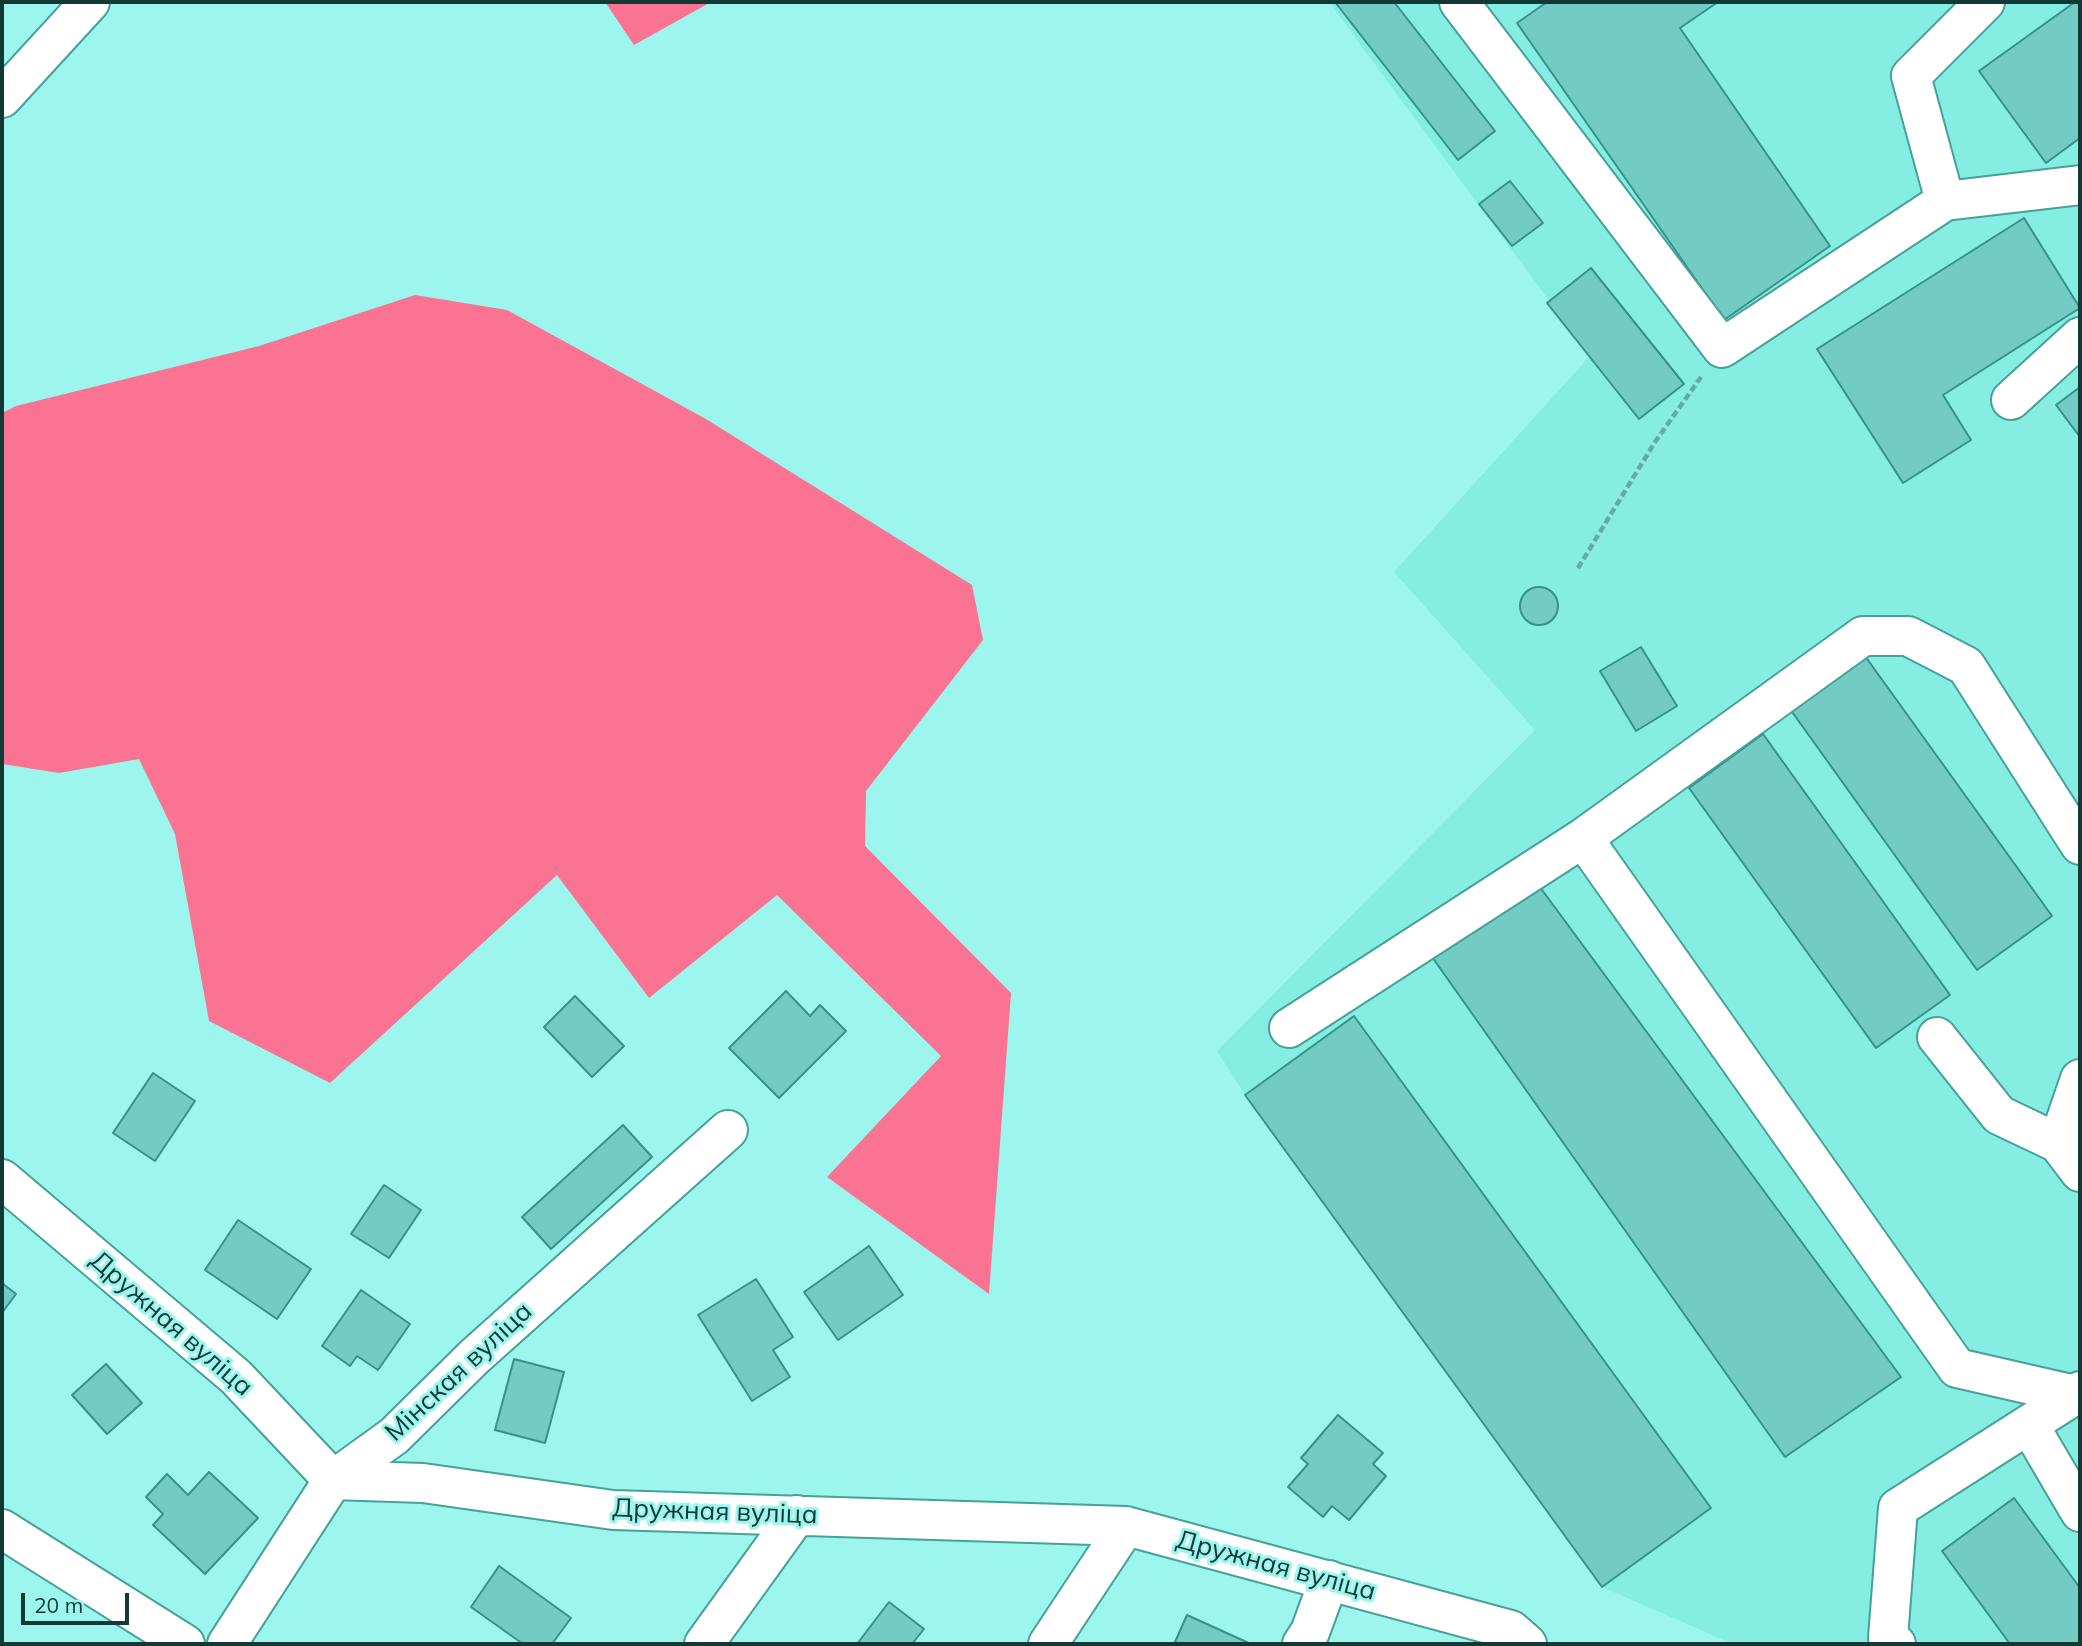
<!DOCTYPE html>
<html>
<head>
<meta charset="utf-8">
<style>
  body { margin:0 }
  #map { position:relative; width:2082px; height:1646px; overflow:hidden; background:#9cf6ed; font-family:Mulish,sans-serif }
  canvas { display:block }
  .frame { position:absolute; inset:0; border:4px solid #123936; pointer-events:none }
  .scale { position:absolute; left:21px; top:1593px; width:108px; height:32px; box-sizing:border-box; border:4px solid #123936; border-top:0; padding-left:9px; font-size:21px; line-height:24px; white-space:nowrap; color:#123936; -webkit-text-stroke:5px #9cf6ed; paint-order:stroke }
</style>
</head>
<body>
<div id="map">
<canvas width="2082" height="1646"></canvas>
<div class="frame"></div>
<div class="scale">20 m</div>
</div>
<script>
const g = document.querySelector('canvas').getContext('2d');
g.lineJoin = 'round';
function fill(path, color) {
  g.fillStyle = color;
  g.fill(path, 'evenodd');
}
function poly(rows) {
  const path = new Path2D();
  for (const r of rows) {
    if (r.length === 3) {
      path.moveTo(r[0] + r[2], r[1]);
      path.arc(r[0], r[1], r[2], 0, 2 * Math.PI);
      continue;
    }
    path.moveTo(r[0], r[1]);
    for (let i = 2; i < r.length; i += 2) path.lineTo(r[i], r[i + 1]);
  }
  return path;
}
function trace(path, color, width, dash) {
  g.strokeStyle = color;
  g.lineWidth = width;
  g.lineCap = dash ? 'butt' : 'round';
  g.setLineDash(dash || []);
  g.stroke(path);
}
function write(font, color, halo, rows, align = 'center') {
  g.font = font + ' Mulish,sans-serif';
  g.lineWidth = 6;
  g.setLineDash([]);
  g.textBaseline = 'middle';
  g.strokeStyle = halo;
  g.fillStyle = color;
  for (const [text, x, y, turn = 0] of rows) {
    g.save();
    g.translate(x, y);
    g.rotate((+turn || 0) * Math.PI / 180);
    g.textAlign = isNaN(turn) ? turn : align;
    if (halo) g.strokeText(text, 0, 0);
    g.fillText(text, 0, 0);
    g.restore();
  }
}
fill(poly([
  [1329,2,2080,2,2080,1644,1733,1644,1602,1587,1245,1095,1217,1051,1535,730,1394,572,1590,356]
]), '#86ede3');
fill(poly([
  [605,2,711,2,634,45],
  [415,295,507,310,706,419,972,585,983,640,866,791,865,846,1011,993,989,1294,827,1177,941,1056,777,895,649,998,557,875,330,1083,209,1021,175,834,139,759,59,773,2,764,2,413,16,406,259,346]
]), '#fb7393');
const building = poly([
  [1335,2,1394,2,1495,131,1458,160,1335,2],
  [1547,2,1718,2,1680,28,1830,246,1724,320,1517,23,1547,2],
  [2075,2,2080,2,2080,138,2046,163,1979,71,2075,2],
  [1510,181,1543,223,1512,246,1479,204,1510,181],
  [2024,218,2080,308,1943,395,1971,440,1903,483,1817,349,2024,218],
  [1591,268,1684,384,1639,419,1547,303,1591,268],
  [2080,387,2080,437,2056,405,2080,387],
  [1539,606,19],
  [1641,647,1677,706,1636,731,1600,671,1641,647],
  [1865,656,2052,916,1977,970,1790,709,1865,656],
  [1763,734,1950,995,1876,1048,1689,788,1763,734],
  [1534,879,1901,1377,1785,1457,1430,954,1534,879],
  [786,991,810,1016,820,1005,846,1031,779,1098,729,1048,786,991],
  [575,996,624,1046,592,1077,544,1027,575,996],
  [1354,1016,1711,1508,1602,1587,1245,1095,1354,1016],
  [153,1073,195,1101,155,1161,113,1133,153,1073],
  [623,1125,652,1157,551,1249,522,1217,623,1125],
  [384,1185,421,1210,389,1258,351,1234,384,1185],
  [238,1220,311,1269,277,1319,205,1270,238,1220],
  [869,1246,903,1295,838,1340,804,1292,869,1246],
  [756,1279,793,1337,773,1350,790,1377,752,1401,698,1315,756,1279],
  [2,1283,16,1294,2,1313,2,1283],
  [361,1290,410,1324,378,1370,357,1356,350,1366,322,1346,361,1290],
  [514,1359,564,1372,545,1443,495,1430,514,1359],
  [106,1364,142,1403,107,1434,72,1395,106,1364],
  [1338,1415,1383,1453,1373,1464,1386,1476,1349,1520,1332,1506,1323,1517,1288,1487,1308,1464,1301,1458,1338,1415],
  [209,1472,258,1518,205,1574,153,1525,163,1514,146,1497,167,1474,188,1495,209,1472],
  [2014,1498,2080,1588,2080,1644,2010,1644,1942,1551,2014,1498],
  [499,1566,571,1618,552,1644,523,1644,471,1607,499,1566],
  [889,1602,924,1629,912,1644,857,1644,889,1602],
  [1187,1615,1251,1644,1179,1644,1175,1642,1187,1615]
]);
fill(building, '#72ccc3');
trace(building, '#35928b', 2);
const minor = poly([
  [1459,2,1722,348,1945,201,2080,185],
  [2,98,90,2],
  [1945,201,1911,76,1985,2],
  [2011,400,2080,337],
  [1583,838,1957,1368,2075,1395,2080,1391],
  [1289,1028,1583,838,1863,636,1908,636,1966,666,2080,845],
  [1937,1037,1999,1115,2058,1143,2080,1172],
  [2058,1143,2080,1079],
  [2,1179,236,1377,333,1480,423,1483,613,1510,1126,1526,1511,1630,1527,1644],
  [2029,1425,2080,1512],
  [2,1529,185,1644],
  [227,1644,333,1480,394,1436,474,1357,728,1130],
  [704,1644,797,1515],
  [1048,1644,1126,1526],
  [1302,1644,1310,1632,1329,1580],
  [1896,1644,1888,1638,1898,1508,2075,1395]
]);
trace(minor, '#46a19a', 42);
trace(poly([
  [1578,568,1655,442,1701,377]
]), '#65aba5', 4.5, [7, 3.5]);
trace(minor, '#fff', 38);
write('26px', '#123936', '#9cf6ed', [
  ["Дружная вуліца",171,1324,41],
  ["Мінская вуліца",459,1372,-43],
  ["Дружная вуліца",715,1512,2],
  ["Дружная вуліца",1276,1566,15]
]);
</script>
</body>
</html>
